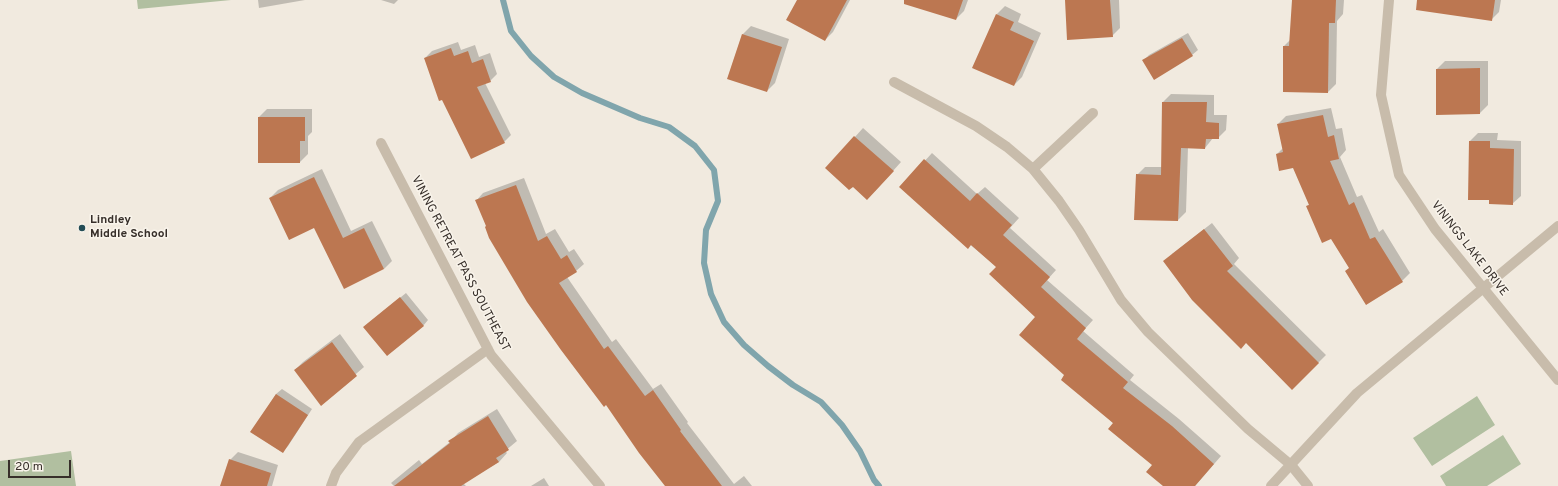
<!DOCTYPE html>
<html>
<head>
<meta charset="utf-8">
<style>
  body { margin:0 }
  #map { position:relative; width:1558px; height:486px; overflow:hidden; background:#f1eadf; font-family:Overpass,sans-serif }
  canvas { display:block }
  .scale { position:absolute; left:8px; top:460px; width:63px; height:18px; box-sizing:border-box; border:2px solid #372f2a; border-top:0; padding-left:5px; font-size:12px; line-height:14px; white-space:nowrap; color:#372f2a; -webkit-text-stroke:3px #f9f4eb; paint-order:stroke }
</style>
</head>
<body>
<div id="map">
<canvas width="1558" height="486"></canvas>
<div class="scale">20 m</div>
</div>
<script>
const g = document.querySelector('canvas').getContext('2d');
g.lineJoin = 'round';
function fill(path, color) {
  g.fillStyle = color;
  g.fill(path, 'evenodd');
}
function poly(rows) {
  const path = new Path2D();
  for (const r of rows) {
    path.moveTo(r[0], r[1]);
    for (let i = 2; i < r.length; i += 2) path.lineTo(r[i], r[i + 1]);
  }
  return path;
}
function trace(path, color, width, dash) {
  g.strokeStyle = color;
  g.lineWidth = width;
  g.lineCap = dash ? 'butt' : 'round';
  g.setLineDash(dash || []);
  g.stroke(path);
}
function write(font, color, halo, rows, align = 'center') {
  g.font = font + ' Overpass,sans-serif';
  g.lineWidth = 3;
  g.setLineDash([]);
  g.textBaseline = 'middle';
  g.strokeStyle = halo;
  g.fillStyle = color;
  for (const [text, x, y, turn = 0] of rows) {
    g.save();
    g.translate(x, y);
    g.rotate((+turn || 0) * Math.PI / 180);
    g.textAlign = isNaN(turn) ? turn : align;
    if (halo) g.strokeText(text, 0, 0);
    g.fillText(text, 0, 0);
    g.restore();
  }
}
fill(poly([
  [137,0,231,0,138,9],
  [1477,396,1495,425,1432,466,1413,438],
  [1503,435,1521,464,1487,486,1446,486,1440,476],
  [71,451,76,486,0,486,0,461]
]), '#b1bfa0');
fill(poly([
  [258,0,305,0,259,8],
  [381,0,398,0,394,4],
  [798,0,850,0,833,32,825,40],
  [915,0,968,0,964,11,956,19],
  [1066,0,1119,0,1120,28,1112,36],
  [1293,0,1344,0,1343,14,1337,21,1336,84,1328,92,1284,46,1290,40],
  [1447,0,1501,0,1499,12,1491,20],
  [1005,6,1021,14,1018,22,1041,33,1022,77,1014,85,997,14],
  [751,26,789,39,775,83,767,91,728,78,743,34],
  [1188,33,1198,50,1192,55,1144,60,1149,55],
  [458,42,461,50,475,45,479,57,490,53,497,74,490,81,485,83,511,135,504,142,425,58,432,51],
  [1445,61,1488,61,1488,105,1480,113,1437,69],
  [1171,94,1214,95,1214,115,1227,115,1226,130,1218,138,1213,138,1205,148,1188,147,1186,212,1178,220,1137,175,1145,167,1162,167,1163,102],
  [1331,108,1336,129,1342,128,1346,150,1340,157,1357,197,1362,195,1379,232,1383,229,1410,273,1402,281,1350,267,1331,237,1307,206,1310,204,1294,167,1277,154,1283,148,1278,124,1286,116],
  [267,109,312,109,312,132,308,136,308,154,300,162,259,117],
  [863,128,901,162,875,191,853,185,827,168],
  [1478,133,1498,133,1497,140,1521,141,1521,196,1512,204,1470,141],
  [932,153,977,194,985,187,1019,218,1010,228,1056,270,1047,280,1093,320,1083,331,1134,375,1130,380,1179,419,1221,456,1195,486,1164,486,1154,465,1066,375,1036,316,997,267,901,187],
  [322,169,351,231,372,221,392,261,384,269,270,198,278,190],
  [524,178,546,234,555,229,569,252,574,249,584,264,576,271,567,277,612,342,616,339,653,389,661,384,688,422,687,423,734,484,744,476,752,486,666,486,487,226,476,201,483,193],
  [1212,223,1239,258,1234,264,1326,355,1292,389,1172,254],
  [406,293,428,320,423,326,370,322],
  [340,334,364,367,321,404,295,370,303,362],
  [282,389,312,409,288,446,282,452,252,432,276,394],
  [497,409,517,441,505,451,507,453,499,462,463,483,466,486,394,486,391,483,419,460,422,464,450,442,458,433],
  [238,452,278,465,272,486,221,486,230,460],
  [544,478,549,486,531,486]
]), '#0003');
trace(poly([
  [503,0,511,31,531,56,554,77,582,93,640,118,669,127,695,146,714,170,718,201,706,230,704,263,711,294,724,322,744,345,768,366,793,385,821,402,842,425,860,451,874,480,879,486]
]), '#80a5ac', 6);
fill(poly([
  [797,0,847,0,825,41,786,20],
  [904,0,963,0,956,20,904,4],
  [1065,0,1110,0,1113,37,1067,40],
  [1292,0,1336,0,1335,23,1329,23,1328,93,1283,92,1283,46,1289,46],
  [1417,0,1495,0,1492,21,1416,10],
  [996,14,1014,22,1010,30,1034,41,1014,86,972,68],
  [742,34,782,47,767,92,727,79],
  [1182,38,1193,56,1154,80,1142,60],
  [451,48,454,56,468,51,472,63,483,59,491,82,477,87,505,143,471,159,442,100,439,101,424,58],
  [1480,68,1480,114,1436,115,1436,69],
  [1162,102,1207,102,1206,122,1219,123,1219,139,1206,139,1205,149,1181,148,1178,221,1134,220,1136,174,1161,175],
  [1323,115,1328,137,1334,135,1339,159,1330,161,1349,205,1354,202,1370,239,1375,237,1403,282,1366,305,1345,271,1349,268,1331,239,1322,243,1306,206,1309,205,1293,168,1279,171,1276,154,1283,152,1277,124],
  [258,117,305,117,305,141,300,141,300,163,258,163],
  [854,136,894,171,867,200,853,187,849,190,825,168],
  [1469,141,1490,141,1490,148,1514,149,1513,205,1489,204,1489,200,1468,200],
  [924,159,970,201,977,193,1012,225,1003,235,1050,277,1041,287,1086,328,1077,339,1128,382,1123,388,1172,426,1214,464,1195,486,1163,486,1146,472,1152,465,1108,429,1113,423,1061,380,1064,375,1019,335,1035,317,989,274,996,267,971,245,968,249,899,187],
  [314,177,343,238,364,228,384,269,344,289,314,228,289,240,269,198],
  [516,185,538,241,547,236,561,259,567,255,577,272,559,283,604,349,608,346,645,396,653,390,681,430,680,431,722,486,665,486,639,453,606,405,604,407,561,350,527,302,489,238,485,227,486,226,475,200],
  [1204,229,1233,266,1227,271,1319,363,1292,390,1246,343,1241,349,1192,300,1163,261],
  [400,297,424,326,387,356,363,327],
  [332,342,357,376,321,406,294,370],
  [276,394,308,415,283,453,250,432],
  [488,416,509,450,496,458,499,462,461,486,394,486,450,443,448,441],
  [229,459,271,473,267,486,220,486]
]), '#bc7751');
trace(poly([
  [1291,465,1308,486]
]), '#c8bcab', 10);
trace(poly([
  [1389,0,1381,95,1399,175,1435,229,1558,380],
  [894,82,976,126,1007,147,1033,169,1059,201,1079,230,1121,300,1148,332,1248,429,1291,465],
  [381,143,491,355,600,486],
  [1033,169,1093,113],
  [331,486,336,473,359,442,488,349],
  [1271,486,1357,393,1558,226]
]), '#c8bcab', 10);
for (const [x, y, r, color] of [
  [82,228,4,"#234c55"]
]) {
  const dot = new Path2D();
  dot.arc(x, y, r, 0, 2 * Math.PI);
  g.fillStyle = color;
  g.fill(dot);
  trace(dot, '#f9f4eb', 1.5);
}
write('bold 12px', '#372f2a', '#f9f4eb', [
  ["Lindley",90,221],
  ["Middle School",90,235]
], 'left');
write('12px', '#372f2a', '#f9f4eb', [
  ["VININGS LAKE DRIVE",1469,249,52],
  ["VINING RETREAT PASS SOUTHEAST",460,264,62]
]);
</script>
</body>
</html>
